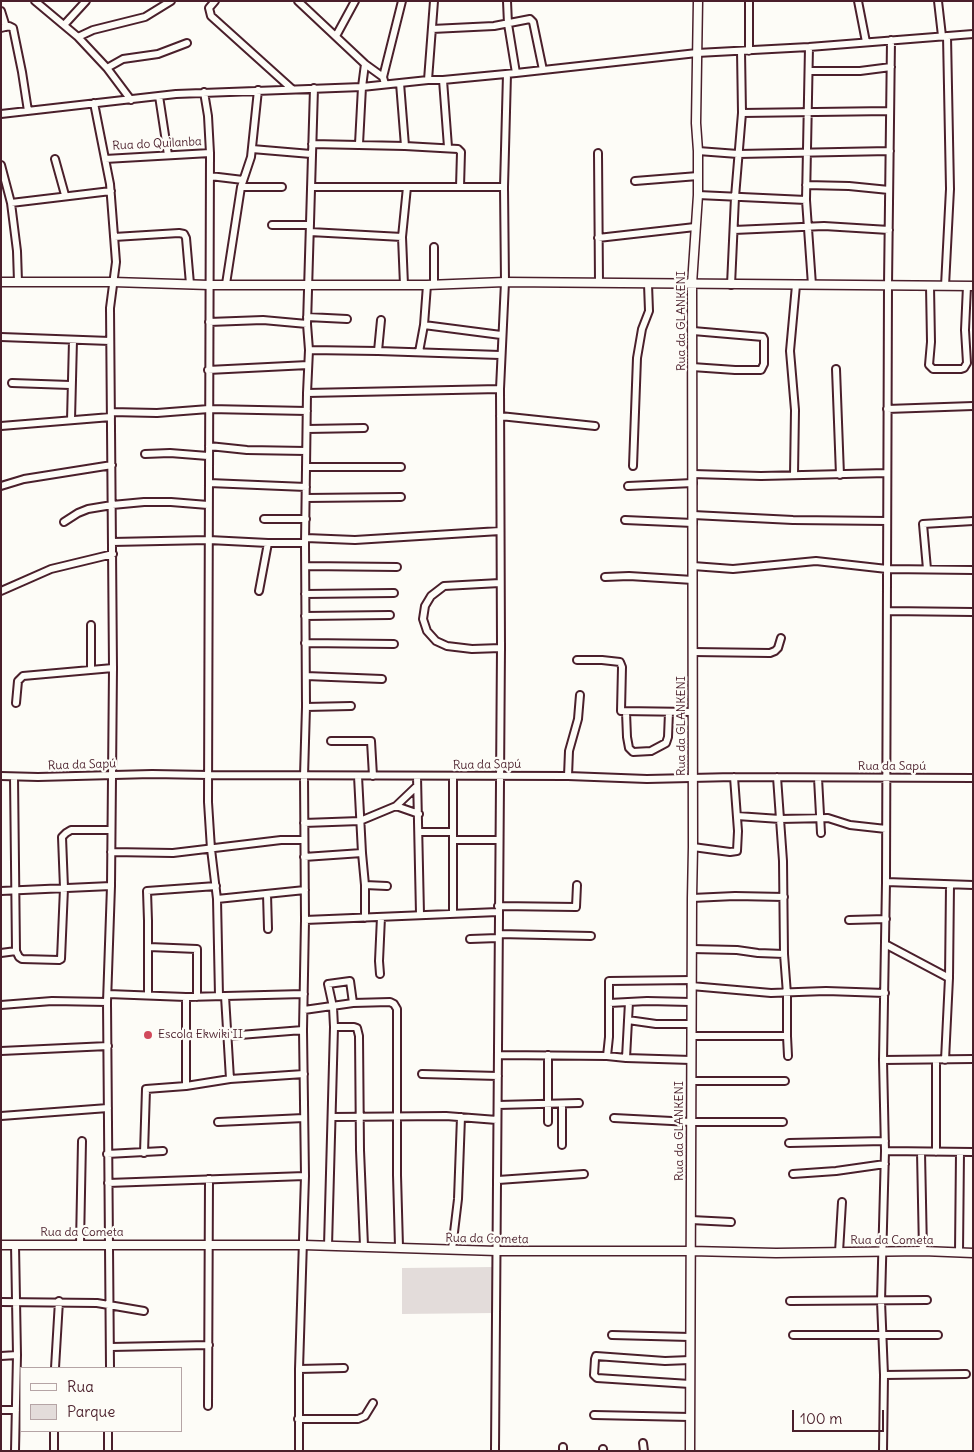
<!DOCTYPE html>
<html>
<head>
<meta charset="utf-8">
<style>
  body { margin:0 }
  #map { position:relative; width:974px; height:1452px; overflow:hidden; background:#fdfcf7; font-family:Delius,sans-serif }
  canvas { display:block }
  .frame { position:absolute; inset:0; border:2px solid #4a1f2b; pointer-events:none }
  .legend { position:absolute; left:20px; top:1367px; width:162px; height:65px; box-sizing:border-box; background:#fdfcf7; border:1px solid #b5a4a5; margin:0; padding:6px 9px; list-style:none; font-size:15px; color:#4a1f2b }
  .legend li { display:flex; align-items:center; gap:10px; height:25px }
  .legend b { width:25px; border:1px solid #b5a4a5 }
  .scale { position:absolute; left:792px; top:1410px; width:92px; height:22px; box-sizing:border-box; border:2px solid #4a1f2b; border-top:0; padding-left:6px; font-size:15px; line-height:18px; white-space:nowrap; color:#4a1f2b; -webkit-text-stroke:4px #fdfcf7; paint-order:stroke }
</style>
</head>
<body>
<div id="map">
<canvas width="974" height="1452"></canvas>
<div class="frame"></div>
<ul class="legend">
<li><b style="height:6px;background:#fdfcf7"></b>Rua</li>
<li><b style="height:14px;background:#e3dcda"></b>Parque</li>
</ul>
<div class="scale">100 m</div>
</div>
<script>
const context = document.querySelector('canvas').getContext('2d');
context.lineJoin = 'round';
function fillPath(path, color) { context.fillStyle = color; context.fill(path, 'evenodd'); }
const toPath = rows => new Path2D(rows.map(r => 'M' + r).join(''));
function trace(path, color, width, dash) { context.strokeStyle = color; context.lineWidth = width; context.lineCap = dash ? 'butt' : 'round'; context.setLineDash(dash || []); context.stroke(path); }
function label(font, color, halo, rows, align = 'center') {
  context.font = font + ' Delius,sans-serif'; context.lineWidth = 4.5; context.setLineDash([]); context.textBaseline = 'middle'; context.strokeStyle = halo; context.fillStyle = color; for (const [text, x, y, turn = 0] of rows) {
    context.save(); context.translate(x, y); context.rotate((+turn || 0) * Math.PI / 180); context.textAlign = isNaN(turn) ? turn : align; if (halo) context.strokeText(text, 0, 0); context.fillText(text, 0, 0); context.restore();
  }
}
fillPath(toPath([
  [494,1267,494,1313,402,1314,402,1268]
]), '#e3dcda');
const minor = toPath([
  [35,1,78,37,107,68,131,100],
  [215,1,209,8,211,16,292,89],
  [298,1,365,64,383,77,385,84],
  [507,1,508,24,516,73],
  [749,1,749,51],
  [858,1,866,42],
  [938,1,942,36],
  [1,11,6,27],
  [64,25,86,1],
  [1,28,9,26,13,28,22,72,28,111],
  [432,29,494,26,530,19,533,22,543,70],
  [336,36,355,1],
  [78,37,93,30,145,17,171,1],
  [809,47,806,200,812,285],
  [107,68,123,59,158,54,187,43],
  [809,71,860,71,891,67],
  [383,77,402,1],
  [428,80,434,1],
  [443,80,448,147],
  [400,83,405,146],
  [204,92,208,116,210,153,208,802,211,849,217,899,219,996],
  [159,96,168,155],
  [94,103,110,184,116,262,110,308,113,668,111,886,107,1002,110,1368],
  [742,113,890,111],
  [1,114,176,94,362,87,428,80,443,80,516,73,697,53,809,47,973,34],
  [312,144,405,146,458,149,461,152,460,187],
  [359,144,362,87,365,64],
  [252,149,311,154],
  [698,151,738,154,890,151],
  [598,153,599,283],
  [55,159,65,195],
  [105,159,210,153],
  [1,165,11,203,17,251,18,282],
  [210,176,243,180],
  [635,181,698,176],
  [806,185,849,186,889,190],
  [241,187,282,187],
  [311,187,504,187],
  [698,195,806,200],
  [11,203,111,191],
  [272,225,310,225],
  [734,230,824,226,889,230],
  [310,232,402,237],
  [114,237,179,233,184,234,186,238,190,284],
  [598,238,695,227],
  [434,247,434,284],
  [226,284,241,187,251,157,258,90],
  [404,285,402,237,407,187],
  [731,285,735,197,742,113,741,51],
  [930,286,931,342,929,365,933,369,961,369,964,368,967,363,965,330,967,286],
  [945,286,950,189,947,36],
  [307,317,347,319],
  [209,322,263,320,307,324],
  [424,325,501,335],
  [1,337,110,341],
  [309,350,378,351,500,355],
  [378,351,381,320],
  [419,352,424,325,427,285],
  [692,367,735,370,761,370,764,364,764,339,763,337,693,331],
  [836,369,840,475],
  [208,370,308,365],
  [12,383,70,385],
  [307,393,500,389],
  [887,409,973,406],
  [111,412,157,413,209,409,307,411],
  [500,416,595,426],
  [71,420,73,340],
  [1,426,111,417],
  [307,429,364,428],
  [209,446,247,450,306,451],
  [145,454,170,453,208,456],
  [633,466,637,358,642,329,649,311,648,284],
  [306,467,401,467],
  [693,474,761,476,887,473],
  [794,475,795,410,790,351,796,285],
  [209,483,306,487],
  [1,486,24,479,112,465],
  [628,486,693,483],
  [306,498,401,497],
  [693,515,793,520,887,521],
  [264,519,306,519],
  [625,520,693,523],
  [64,522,78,513,88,509,112,505,144,502,171,502,208,505],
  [306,538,355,540,500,531],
  [112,542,209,540,268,543,305,543],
  [306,566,397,567],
  [693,566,733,569,816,561,887,569,973,570],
  [927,569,923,524,973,521],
  [605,577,629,576,693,580],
  [500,583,444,586,431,596,425,606,423,619,427,631,436,641,447,646,472,649,501,648],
  [1,591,51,569,113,554],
  [259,591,268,543],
  [305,594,394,593],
  [887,611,973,612],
  [305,616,390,615],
  [91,625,91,670],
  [305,643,394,644],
  [693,652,770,653,775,651,778,648,781,638],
  [577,660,602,660,620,662,622,667,621,711,693,712],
  [306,676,382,679],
  [16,703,18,681,23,676,113,668],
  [306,707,351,706],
  [626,712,627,737,629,748,633,752,651,751,666,743,668,737,669,712],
  [331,741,371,741,373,776],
  [1,776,38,777,152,774,208,775,568,776,647,779,734,777,973,778],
  [358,776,362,853,365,885,365,918],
  [417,776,420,914],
  [568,776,569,751,578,719,580,695],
  [14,777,16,951,19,957,22,959,59,960,61,959,64,888,62,837,66,833,71,830,111,830],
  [453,777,453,914],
  [777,777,783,861,784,954,787,994,787,1036,788,1056],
  [818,778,821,833],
  [396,806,419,814],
  [737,816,780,819,828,818,850,825,886,829],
  [304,823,360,821,396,806,417,786],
  [419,832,453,832],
  [453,840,499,840],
  [693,847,730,852,737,851,738,831,734,777],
  [111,852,173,853,281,840,304,840],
  [304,857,362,853],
  [886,882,973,885],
  [365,885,387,886],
  [1,891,111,886],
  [267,894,268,929],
  [692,898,735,896,784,897],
  [217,899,305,890],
  [498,906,576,907,577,885],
  [305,920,498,912],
  [849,920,886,919],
  [499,934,591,936],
  [470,939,498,938],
  [885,944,949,978],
  [149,947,197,949,197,997],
  [692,949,737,950,758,953,784,954],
  [1,953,16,951],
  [380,974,379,961,381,917],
  [691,986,771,993,826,991,885,993],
  [108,994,186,997,304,994],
  [148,995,148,921,147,891,216,886],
  [225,996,230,1079],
  [186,997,186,1086],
  [609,1003,647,1001,691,1002],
  [1,1005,52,1001,107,1002],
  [304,1010,353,1003,390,1002,394,1004,397,1009,397,1175,399,1247],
  [628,1020,656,1024,691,1024],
  [334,1027,354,1027,357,1028,359,1036,360,1150,364,1246],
  [227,1036,303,1030],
  [691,1036,787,1036],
  [1,1051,108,1046],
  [499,1055,607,1056,626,1058,691,1060],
  [548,1055,548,1122],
  [607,1056,609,1037,609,981,692,980],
  [626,1058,629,1002],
  [883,1060,973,1059],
  [945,1060,949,978,950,885],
  [936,1061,936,1152],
  [422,1074,498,1076],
  [691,1081,785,1081],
  [498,1105,579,1103],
  [1,1116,108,1108],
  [332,1117,446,1116,497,1120],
  [614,1118,691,1122,783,1122],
  [218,1122,304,1118],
  [789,1143,885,1141],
  [562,1145,562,1104],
  [885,1151,973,1152],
  [921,1152,923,1251],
  [144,1153,146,1089,186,1086,230,1079,304,1074],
  [107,1154,163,1151],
  [793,1174,836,1171,885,1164],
  [498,1180,584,1174],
  [108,1183,305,1176],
  [691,1220,731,1222],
  [80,1244,82,1141],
  [328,1246,334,1027,333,1007,328,984,350,981,353,1003],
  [452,1249,458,1199,461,1117],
  [839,1252,842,1202],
  [959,1252,960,1152],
  [790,1301,927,1300],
  [1,1302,97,1303,144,1311],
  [612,1335,690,1337],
  [793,1335,938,1335],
  [111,1347,209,1345],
  [1,1356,17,1355],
  [55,1368,59,1301],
  [299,1369,344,1368],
  [884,1375,966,1374],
  [690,1384,597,1378,594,1375,595,1359,596,1356,665,1361,690,1360],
  [208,1406,209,1179],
  [1,1410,16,1410],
  [594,1415,690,1417],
  [298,1419,358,1419,365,1416,373,1403],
  [643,1443,644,1451],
  [15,1451,17,1355,15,1245],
  [54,1451,54,1431],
  [108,1451,108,1431],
  [299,1451,299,1369,305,1176,303,1030,305,920,304,776,306,707,305,543,307,393,309,350,307,324,314,88],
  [495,1451,501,648,500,389,505,282,504,187,507,74],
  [563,1451,563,1447],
  [603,1451,603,1449],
  [883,1451,884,1375,881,1301,885,1151,883,1060,886,882,888,285,891,40]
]);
const tertiary = toPath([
  [1,282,113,282,209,285,427,285,505,282,973,286],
  [1,1245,304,1245,497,1251,691,1251,776,1253,923,1251,973,1253],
  [690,1451,692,898,693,847,692,284,698,195,698,151,696,123,698,1]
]);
trace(minor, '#4a1f2b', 10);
trace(tertiary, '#4a1f2b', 11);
trace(minor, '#fdfcf7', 6);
trace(tertiary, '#fdfcf7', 8);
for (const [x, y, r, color] of [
  [148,1035,5,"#d1495b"]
]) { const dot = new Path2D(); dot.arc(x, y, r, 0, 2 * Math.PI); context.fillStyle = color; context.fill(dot); trace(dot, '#fdfcf7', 2); }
label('12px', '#4a1f2b', '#fdfcf7', [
  ["Rua do Quilanba",157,144,-3],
  ["Rua da GLANKENI",682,321,-90],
  ["Rua da GLANKENI",682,726,-90],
  ["Rua da Sapú",82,765,-2],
  ["Rua da Sapú",487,765,-1],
  ["Rua da Sapú",892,767],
  ["Rua da GLANKENI",680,1131,-90],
  ["Rua da Cometa",82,1233],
  ["Rua da Cometa",487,1239,1],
  ["Rua da Cometa",892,1241]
]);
label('12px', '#4a1f2b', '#fdfcf7', [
  ["Escola Ekwiki II",158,1035]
], 'left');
</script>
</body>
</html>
